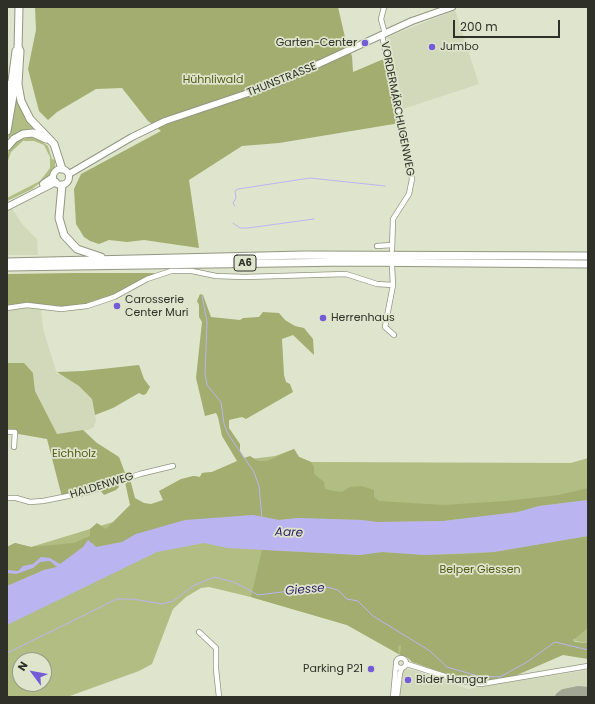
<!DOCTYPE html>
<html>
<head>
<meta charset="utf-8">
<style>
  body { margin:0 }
  #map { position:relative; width:595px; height:704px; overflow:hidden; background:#dfe4cc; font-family:Poppins,sans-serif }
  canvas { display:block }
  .frame { position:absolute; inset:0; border:8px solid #2f3128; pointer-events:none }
  .north { position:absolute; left:12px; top:652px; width:40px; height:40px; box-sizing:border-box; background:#dfe4cc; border:1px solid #999c8a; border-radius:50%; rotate:302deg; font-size:11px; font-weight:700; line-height:16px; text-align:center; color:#2f3128 }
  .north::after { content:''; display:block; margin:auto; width:14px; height:18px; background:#735cd6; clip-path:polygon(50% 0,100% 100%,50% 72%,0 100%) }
  .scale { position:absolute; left:453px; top:20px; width:107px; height:18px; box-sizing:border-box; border:2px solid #2f3128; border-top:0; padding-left:5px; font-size:12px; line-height:14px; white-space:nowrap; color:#2f3128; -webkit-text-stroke:3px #dfe4cc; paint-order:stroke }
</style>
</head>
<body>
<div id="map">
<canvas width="595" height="704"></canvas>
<div class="frame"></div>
<div class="north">N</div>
<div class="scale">200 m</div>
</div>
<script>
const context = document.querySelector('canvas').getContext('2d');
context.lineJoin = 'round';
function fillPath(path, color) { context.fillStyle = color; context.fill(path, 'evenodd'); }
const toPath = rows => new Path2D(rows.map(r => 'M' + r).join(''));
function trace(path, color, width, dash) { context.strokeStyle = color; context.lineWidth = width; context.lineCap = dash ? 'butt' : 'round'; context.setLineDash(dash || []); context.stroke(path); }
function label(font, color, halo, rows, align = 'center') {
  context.font = font + ' Poppins,sans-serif'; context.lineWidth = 3.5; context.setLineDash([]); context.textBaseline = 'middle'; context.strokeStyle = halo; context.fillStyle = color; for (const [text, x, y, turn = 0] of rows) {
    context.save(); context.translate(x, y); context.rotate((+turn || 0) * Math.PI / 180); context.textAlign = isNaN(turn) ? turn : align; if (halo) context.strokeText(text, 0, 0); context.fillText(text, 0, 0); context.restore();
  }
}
fillPath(toPath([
  [455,10,479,84,403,109,388,37],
  [11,207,23,225,37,239,38,255,7,255,7,209],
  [14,308,41,308,43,329,57,374,62,374,79,386,92,399,96,421,94,427,88,430,57,435,35,391,33,373,7,363,7,311],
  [402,668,424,673,468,689,588,670,588,697,399,697]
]), '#d2d9ba');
fillPath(toPath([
  [16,96,18,96,40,132,11,139,8,137],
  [29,137,37,138,48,146,52,159,55,160,55,170,52,176,44,182,41,182,32,189,7,201,7,198,40,181,50,168,50,157,44,145,34,141,23,141,11,152,7,164,7,155,10,149,15,142],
  [294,449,299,457,311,462,571,463,588,458,588,622,466,680,400,655,347,625,251,597,209,587,201,588,186,597,173,609,152,664,139,671,67,697,7,697,7,547,15,543,31,547,123,519,172,496,193,476,200,477,202,473,212,472,243,460,275,456],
  [20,660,44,660,44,684,20,684],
  [588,628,588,643,574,641,575,637]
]), '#b1bd82');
fillPath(toPath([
  [35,7,338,7,347,46,352,56,353,72,386,58,400,123,279,143,242,146,189,180,199,248,144,240,127,242,109,240,99,244,90,241,84,237,76,224,74,189,81,174,161,131,148,121,122,88,96,89,57,112,48,120,39,111,28,69,36,30],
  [77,273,155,273,117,294,76,307,14,308,7,311,7,274],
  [200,294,203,295,211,317,240,320,243,318,259,317,263,312,279,313,285,320,295,326,304,328,313,339,314,355,293,335,282,339,284,375,286,382,290,384,293,392,246,419,242,417,229,420,229,428,240,444,240,451,244,458,250,456,258,461,267,461,294,449,299,457,311,462,314,467,314,474,324,482,325,489,333,491,342,492,350,487,361,486,374,490,374,497,379,501,443,505,506,501,559,495,588,488,588,500,539,506,518,512,443,521,377,522,362,520,298,518,279,520,253,515,222,518,136,534,122,542,96,547,93,543,83,547,57,567,44,570,7,586,7,547,15,543,31,547,74,543,90,536,90,529,97,523,106,529,130,505,125,482,127,480,130,479,135,498,144,503,151,504,163,500,159,491,181,479,193,476,200,477,202,473,212,472,237,461,222,436,218,417,216,413,205,416,196,378,202,322,199,317,199,305,197,301],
  [7,363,24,363,33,373,35,391,57,434,83,430,97,443,119,457,127,478,117,483,119,487,116,490,104,495,100,490,95,490,93,493,83,495,62,497,47,439,7,432],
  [139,365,144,379,150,387,146,394,143,395,139,393,113,408,95,415,92,399,79,386,57,372,83,371],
  [588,536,588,628,573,640,575,642,588,643,588,659,563,655,517,675,497,681,483,682,446,674,412,662,407,657,400,655,401,645,398,646,399,654,347,625,251,597,262,550,360,555,382,552,425,555,468,554,494,552]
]), '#a2ad6f');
fillPath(toPath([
  [588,500,588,536,494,552,425,555,382,552,360,555,228,548,204,543,157,552,7,625,7,586,44,570,57,567,50,561,40,562,33,568,16,574,7,573,7,570,18,571,23,566,33,564,41,557,50,558,60,564,83,547,88,540,96,547,122,542,136,534,185,520,253,515,279,520,298,518,362,520,377,522,443,521,518,512,539,506]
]), '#bab5f1');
trace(toPath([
  [235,206,233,203,236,198,235,191,238,189,310,178,385,186],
  [233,223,240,228,248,228,314,219],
  [202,296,207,322,205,373,207,385,221,402,224,424,228,434,254,472,259,486,262,518],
  [7,653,117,599,133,599,162,604,173,601,193,586,214,577,234,582,258,595,290,591,296,593,327,587,338,590,347,599,358,601,373,616,430,651,447,667,478,676,500,677,527,662,555,642,588,650]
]), '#bab5f1', 1);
trace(toPath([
  [560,697,564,694,579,691,588,692]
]), '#a2a694', 10);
const minor = toPath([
  [384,7,381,19,385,34],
  [382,35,412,179,409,194,393,219,392,250],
  [377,246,392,245],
  [392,266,393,285,385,327,394,335],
  [7,308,27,305,61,309,87,306,114,297,147,279,171,271,192,271,216,276,245,277,346,274,377,284,393,285],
  [7,432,15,432,14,447],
  [7,498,16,498,30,502,43,501,88,492,140,474,173,466],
  [199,632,216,648,216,669,219,697],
  '396 663a5 5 0 1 1 10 0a5 5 0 1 1-10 0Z',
  [407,664,460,681,481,684,588,666],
  [393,697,396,665],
  [397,697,400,673,402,668]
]);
const major = toPath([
  '53 177a8 8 0 1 1 16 0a8 8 0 1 1-16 0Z',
  [69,174,132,137,165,121,275,84,412,21,452,7],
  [43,184,53,177],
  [7,207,56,182]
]);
const highway = toPath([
  [18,47,20,51,18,84,21,101,30,119,54,144,62,169],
  [18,51,19,7],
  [11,89,16,51],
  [7,101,10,84],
  [7,131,15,84],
  [7,147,14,139,23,134,33,133,46,139],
  [62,185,59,218,64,235,77,249,101,257],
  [7,262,304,255,588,256],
  [7,267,348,262,588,264]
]);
trace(minor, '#929781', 6);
trace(major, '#929781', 8);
trace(highway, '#929781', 9);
trace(minor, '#fff', 4.5);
trace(major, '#fff', 6);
trace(highway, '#fff', 7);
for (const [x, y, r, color] of [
  [365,43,4,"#735cd6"],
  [432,47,4,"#735cd6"],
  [117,306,4,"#735cd6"],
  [323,318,4,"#735cd6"],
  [371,669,4,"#735cd6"],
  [408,680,4,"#735cd6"]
]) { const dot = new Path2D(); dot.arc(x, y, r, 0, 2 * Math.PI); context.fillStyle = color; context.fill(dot); trace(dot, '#dfe4cc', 1.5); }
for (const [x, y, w] of [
  [245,263,22]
]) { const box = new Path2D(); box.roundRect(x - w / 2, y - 8, w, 16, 3); context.fillStyle = '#dfe4cc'; context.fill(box); trace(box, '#2f3128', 1); }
label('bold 10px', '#2f3128', null, [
  ["A6",245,263]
]);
label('11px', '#2f3128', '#dfe4cc', [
  ["Garten-Center",357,43,"right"],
  ["Jumbo",440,47],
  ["Carosserie",125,300],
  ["Center Muri",125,313],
  ["Herrenhaus",331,318],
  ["Parking P21",363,669,"right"],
  ["Bider Hangar",416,680]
], 'left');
label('11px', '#515a14', '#dfe4cc', [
  ["Hühnliwald",213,80],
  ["Eichholz",74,454],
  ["Belper Giessen",480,570]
]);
label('11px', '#2f3128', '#dfe4cc', [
  ["THUNSTRASSE",282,80,-22],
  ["VORDERMÄRCHLIGENWEG",397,109,79],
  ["HALDENWEG",102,486,-17]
]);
label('italic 12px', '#2e1f64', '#dfe4cc', [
  ["Aare",289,533,2],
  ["Giesse",305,590,-5]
]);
</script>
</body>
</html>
